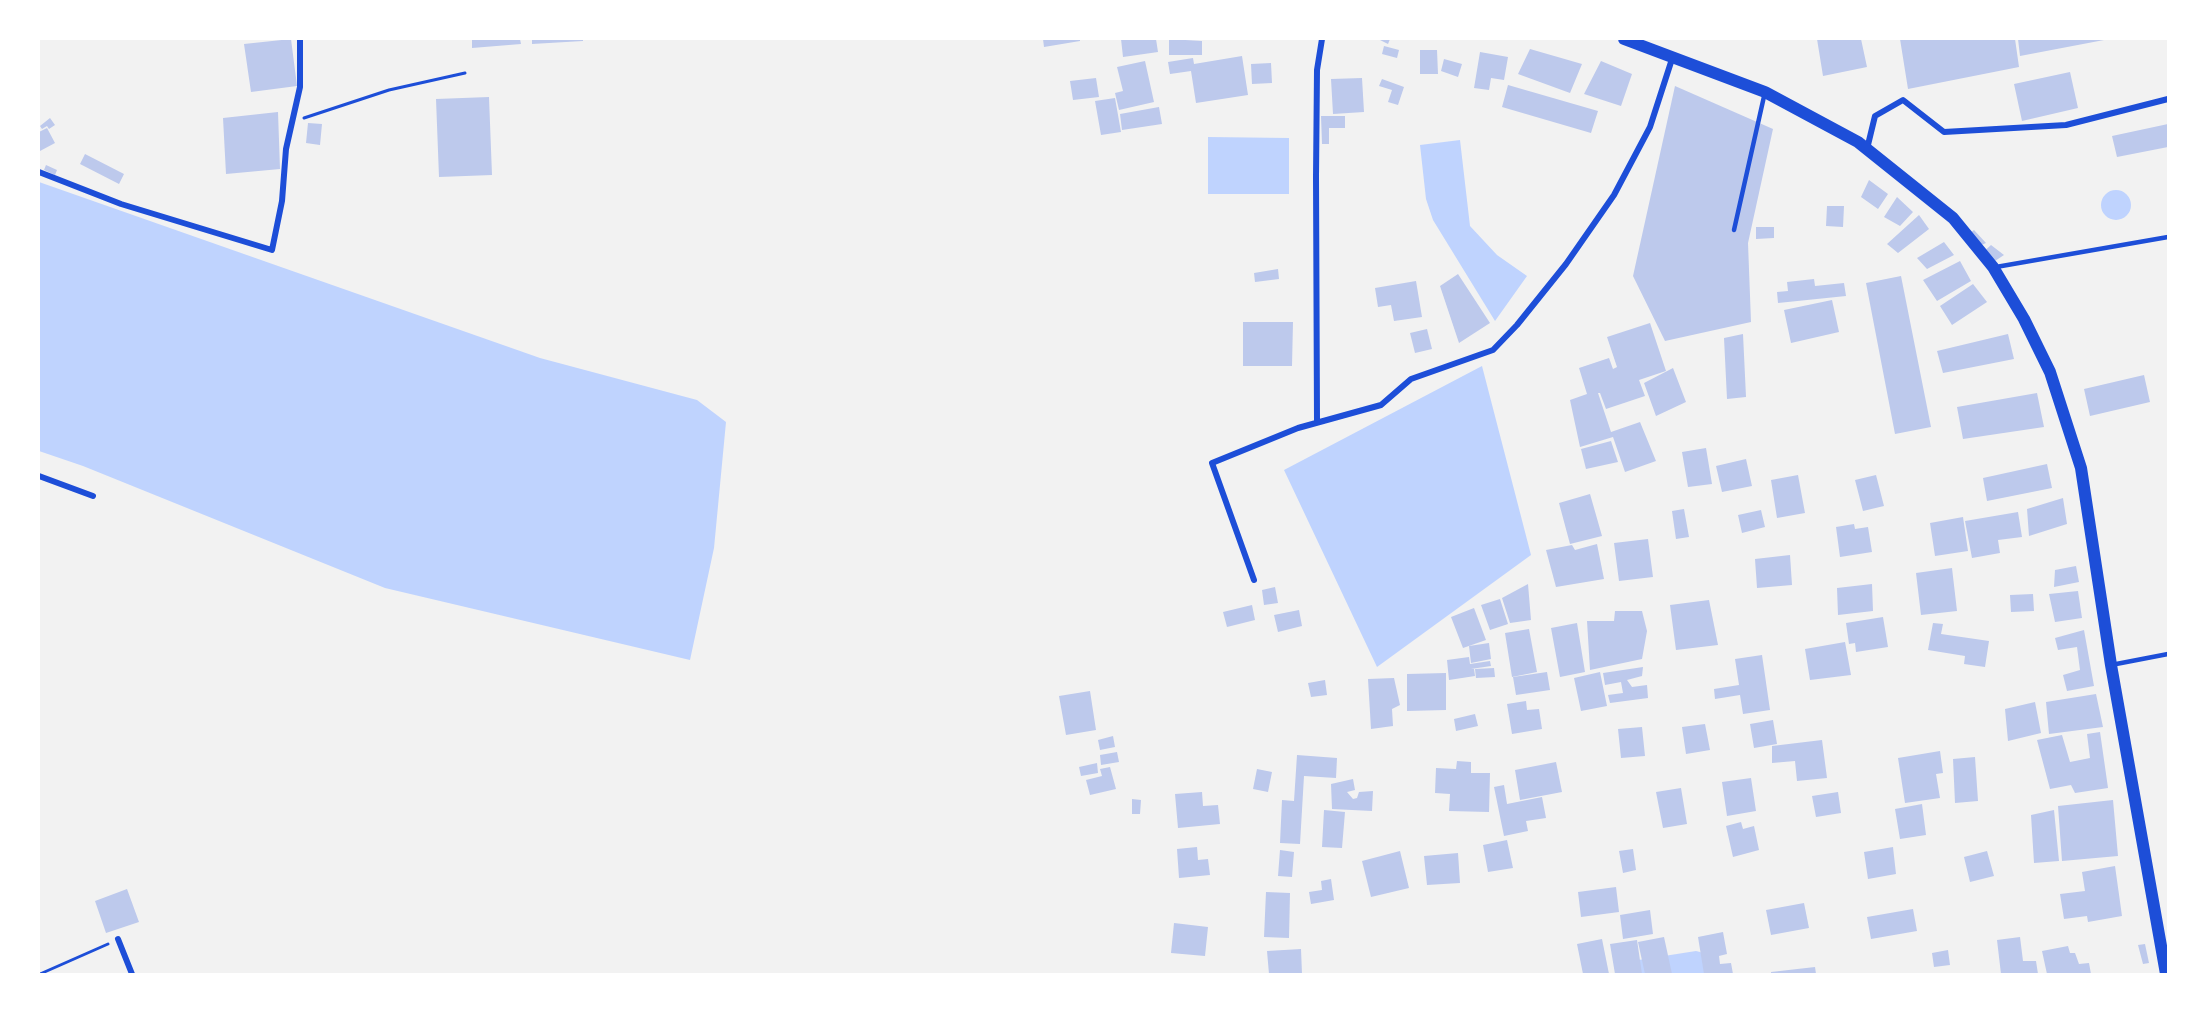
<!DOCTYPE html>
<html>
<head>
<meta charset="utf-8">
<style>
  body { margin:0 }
  #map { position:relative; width:2207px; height:1013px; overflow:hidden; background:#f2f2f2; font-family:Poppins,sans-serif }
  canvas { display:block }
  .frame { position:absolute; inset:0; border:40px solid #fff; pointer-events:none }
</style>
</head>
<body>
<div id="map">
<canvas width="2207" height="1013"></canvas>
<div class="frame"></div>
</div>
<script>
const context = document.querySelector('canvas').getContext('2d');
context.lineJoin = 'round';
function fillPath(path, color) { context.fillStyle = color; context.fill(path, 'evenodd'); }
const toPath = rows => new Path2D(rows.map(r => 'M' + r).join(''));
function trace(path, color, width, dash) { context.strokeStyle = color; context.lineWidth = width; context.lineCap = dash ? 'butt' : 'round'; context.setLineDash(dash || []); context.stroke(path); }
fillPath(toPath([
  [1208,137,1289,138,1289,194,1208,194],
  [1460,140,1470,226,1497,255,1527,276,1495,321,1433,220,1426,199,1420,145],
  [39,182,540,358,697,400,726,422,714,548,690,660,385,588,83,466,39,451],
  '2101 205a15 15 0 1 1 30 0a15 15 0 1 1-30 0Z',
  [1482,366,1531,555,1377,667,1284,470],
  [1696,951,1704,953,1712,974,1615,974,1615,967,1632,961]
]), '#bfd3fe');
fillPath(toPath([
  [291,39,297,86,251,92,244,44],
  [472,39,520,39,521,44,472,48],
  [532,39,583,39,583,41,532,44],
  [1043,39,1080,39,1080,41,1044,47],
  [1121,39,1156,39,1158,52,1123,57],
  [1169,39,1202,41,1202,55,1169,55],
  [1378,39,1390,39,1388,44],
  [1817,39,1861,39,1867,67,1823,76],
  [1900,39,2015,39,2019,67,1908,89],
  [2018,39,2104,39,2104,40,2020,56],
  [1384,46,1399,50,1397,58,1382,54],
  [1530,49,1582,64,1570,93,1518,74],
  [1420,50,1437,50,1438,74,1420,74],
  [1480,52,1508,57,1504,80,1491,78,1489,90,1474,88],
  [1242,56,1248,95,1196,103,1191,71,1170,74,1168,62,1193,58,1194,64],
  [1444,59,1462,64,1458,77,1441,71],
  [1145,61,1154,102,1119,110,1115,93,1123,91,1117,67],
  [1601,61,1632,74,1621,106,1584,94],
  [1271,63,1272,83,1252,84,1251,64],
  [2070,72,2078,108,2022,121,2014,84],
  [1096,78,1099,97,1073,100,1070,81],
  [1362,78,1364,112,1333,114,1331,79],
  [1382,79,1404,87,1398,105,1388,102,1392,90,1379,86],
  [1508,85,1598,111,1591,133,1502,107],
  [1675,86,1773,129,1748,243,1751,322,1665,341,1633,276],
  [489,97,492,175,439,177,436,99],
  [1115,98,1121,132,1101,135,1095,101],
  [1159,107,1162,124,1122,130,1120,114],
  [278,112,280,169,226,174,223,118],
  [1321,116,1345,116,1345,128,1329,128,1329,144,1322,144],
  [50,118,55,125,49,129,47,126,42,129,40,126],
  [308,123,322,124,320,145,306,143],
  [2168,124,2168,147,2117,157,2112,136],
  [47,128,55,143,40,151,39,132],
  [85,154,124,174,119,184,80,164],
  [46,165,57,170,55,175,44,170],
  [1869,180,1888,194,1878,209,1861,197],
  [1897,197,1913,212,1900,226,1884,217],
  [1827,206,1844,206,1843,227,1826,226],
  [1919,215,1929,229,1898,253,1887,244],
  [1756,227,1774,227,1774,238,1756,239],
  [1974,230,1986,243,1975,248,1965,237],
  [1944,242,1954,255,1927,269,1917,258],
  [1991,245,2004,255,1992,263,1980,255],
  [1960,261,1971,281,1937,301,1923,280],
  [1278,269,1279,279,1255,282,1254,273],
  [1458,274,1490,323,1459,343,1440,286],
  [1901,276,1931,427,1895,434,1866,283],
  [1814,279,1815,286,1844,283,1846,296,1778,303,1777,292,1788,291,1787,282],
  [1416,281,1422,317,1394,321,1391,305,1378,307,1375,288],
  [1973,284,1987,302,1952,325,1940,306],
  [1832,300,1839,332,1791,343,1784,310],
  [1243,322,1293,322,1292,366,1243,366],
  [1650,323,1666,371,1639,380,1645,396,1606,409,1600,393,1598,393,1611,432,1640,422,1656,461,1625,472,1613,437,1580,447,1570,400,1587,394,1579,368,1609,358,1613,369,1617,367,1607,337],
  [1427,329,1432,349,1415,353,1410,333],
  [1743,334,1746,397,1727,399,1724,338],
  [2008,334,2014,359,1943,373,1937,351],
  [1673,368,1686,402,1656,416,1644,383],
  [2144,375,2150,402,2090,416,2084,389],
  [2037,393,2044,427,1963,439,1957,407],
  [1611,441,1618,462,1586,469,1581,449],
  [1706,448,1712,484,1688,487,1682,452],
  [1746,459,1752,486,1722,492,1716,466],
  [2047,464,2052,488,1987,501,1983,478],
  [1798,475,1805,513,1777,518,1771,480],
  [1876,475,1884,506,1863,511,1855,480],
  [1590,494,1602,536,1570,544,1559,503],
  [2063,498,2067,524,2029,536,2027,509],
  [1684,509,1689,537,1676,539,1672,511],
  [1761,510,1765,527,1742,533,1738,515],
  [2018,512,2022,537,1998,540,2000,553,1972,558,1965,521],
  [1963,517,1968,551,1935,556,1930,523],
  [1854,524,1855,529,1868,527,1872,552,1840,557,1836,527],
  [1648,539,1653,577,1619,581,1614,543],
  [1597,544,1604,579,1556,587,1546,550,1572,545,1575,550],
  [1790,555,1792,585,1757,588,1755,559],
  [2076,566,2079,582,2054,587,2055,570],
  [1952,568,1957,611,1921,615,1916,573],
  [1528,584,1531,620,1510,623,1502,598],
  [1872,584,1873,611,1838,615,1837,588],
  [1275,587,1278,603,1264,605,1262,590],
  [2078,591,2082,618,2055,622,2049,594],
  [2033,594,2034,611,2011,612,2010,595],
  [1500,599,1508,624,1490,630,1481,605],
  [1709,600,1718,645,1676,650,1670,605],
  [1252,605,1255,620,1227,627,1223,612],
  [1474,608,1486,640,1463,648,1451,617],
  [1299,610,1302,626,1278,632,1274,615],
  [1615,611,1642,611,1647,631,1642,659,1590,670,1587,621,1614,621],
  [1883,617,1888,647,1856,652,1855,643,1849,644,1846,623],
  [1577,623,1585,672,1560,677,1551,628],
  [1933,623,1943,624,1941,634,1989,641,1985,667,1964,664,1965,656,1928,650],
  [1529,629,1537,672,1512,677,1505,633],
  [2084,630,2094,686,2067,691,2063,675,2080,670,2077,647,2058,650,2055,638],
  [1845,642,1851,675,1810,680,1805,649],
  [1489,643,1491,659,1471,663,1469,646],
  [1762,655,1770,710,1743,714,1740,695,1715,699,1714,689,1739,685,1735,659],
  [1469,657,1470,664,1490,661,1491,666,1471,669,1474,669,1475,676,1449,680,1447,660],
  [1643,667,1642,676,1627,680,1632,687,1647,685,1648,698,1610,703,1608,695,1623,693,1621,682,1605,685,1603,673],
  [1494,668,1495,677,1476,678,1475,669],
  [1547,672,1550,690,1516,695,1513,677],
  [1600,672,1607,706,1581,711,1574,678],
  [1446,673,1446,710,1407,711,1407,674],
  [1394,678,1400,705,1392,709,1393,726,1371,729,1368,679],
  [1325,680,1327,695,1311,697,1308,683],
  [1090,691,1096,730,1066,735,1059,696],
  [2096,694,2103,727,2049,734,2046,702],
  [1526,701,1527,710,1539,709,1542,729,1512,734,1507,704],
  [2035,702,2041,733,2008,741,2005,709],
  [1475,714,1478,726,1456,731,1454,719],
  [1773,720,1777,744,1754,748,1750,724],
  [1705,724,1710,750,1686,754,1682,727],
  [1642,727,1645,756,1621,758,1618,729],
  [2100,732,2108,788,2075,793,2071,785,2050,789,2037,740,2062,735,2070,762,2090,758,2087,734],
  [1113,736,1115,747,1100,750,1098,740],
  [1822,740,1827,778,1797,781,1795,761,1772,763,1772,746],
  [1940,751,1943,773,1936,774,1940,798,1905,803,1898,758],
  [1117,752,1119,762,1101,765,1100,755],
  [1297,755,1337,758,1336,778,1304,776,1300,844,1280,843,1282,800,1294,801],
  [1975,757,1978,801,1955,803,1953,759],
  [1457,761,1471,762,1471,773,1490,773,1489,812,1449,811,1450,794,1435,793,1436,768,1456,769],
  [1556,762,1562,792,1520,800,1515,770],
  [1097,763,1098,773,1081,776,1079,767],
  [1110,767,1116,789,1090,795,1086,780,1102,776,1100,769],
  [1257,769,1272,772,1268,792,1253,789],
  [1751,778,1756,811,1727,816,1722,782],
  [1353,779,1355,790,1347,792,1353,799,1357,798,1359,792,1373,791,1372,811,1332,809,1331,784],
  [1504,785,1507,804,1542,797,1546,818,1526,821,1528,831,1504,836,1494,787],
  [1681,788,1687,824,1663,828,1656,792],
  [1202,792,1203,806,1218,805,1220,824,1178,828,1175,794],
  [1838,792,1841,813,1816,817,1812,796],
  [1132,799,1141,800,1140,814,1132,814],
  [2113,800,2118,856,2062,861,2058,806],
  [1922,804,1926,835,1900,839,1895,809],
  [1324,810,1345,812,1342,848,1322,847],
  [2054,810,2059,861,2034,863,2031,815],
  [1741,822,1743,829,1754,826,1759,850,1733,857,1726,826],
  [1507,840,1513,868,1488,872,1483,845],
  [1197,847,1198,860,1208,859,1210,875,1179,878,1177,849],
  [1893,847,1896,874,1868,879,1864,852],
  [1633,849,1636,870,1623,873,1619,851],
  [1280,850,1294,852,1292,877,1278,876],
  [1400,851,1409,888,1371,897,1362,861],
  [1987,851,1994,876,1970,882,1964,857],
  [1458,853,1460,883,1427,885,1424,856],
  [2115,866,2122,916,2088,922,2087,916,2064,919,2060,894,2085,891,2082,872],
  [1331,879,1334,900,1311,904,1309,892,1322,890,1321,881],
  [1616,887,1619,912,1581,917,1578,892],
  [127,889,139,922,106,933,95,901],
  [1266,892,1290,893,1289,938,1264,937],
  [1804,903,1809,928,1771,935,1766,910],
  [1913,909,1917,931,1871,939,1867,917],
  [1650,910,1653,934,1623,939,1620,915],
  [1174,923,1208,927,1205,956,1171,953],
  [1723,932,1727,954,1719,956,1720,964,1731,963,1733,974,1704,974,1698,937],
  [1664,937,1672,974,1645,974,1638,942],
  [2020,937,2023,961,2036,961,2038,974,2001,974,1997,940],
  [1602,939,1609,974,1583,974,1577,944],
  [1637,940,1642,974,1615,974,1610,944],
  [2145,944,2149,963,2143,964,2138,945],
  [2068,946,2070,953,2075,953,2079,964,2089,963,2091,974,2047,974,2042,951],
  [1301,949,1302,974,1269,974,1267,951],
  [1948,950,1950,965,1934,967,1932,953],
  [1815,967,1816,974,1771,974,1771,972]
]), '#bdc9ec');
trace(toPath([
  [304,118,389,90,465,73],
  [40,974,108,944]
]), '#1d4ed8', 3);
trace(toPath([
  [1734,230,1765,92],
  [1996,267,2168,237],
  [2111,665,2168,654]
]), '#1d4ed8', 4.5);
trace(toPath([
  [1867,149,1875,116,1903,100,1944,132,2066,125,2168,99],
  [39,172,121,204,272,250,282,201,286,149,300,87,300,39],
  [1317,422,1316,177,1317,70,1322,39],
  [39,476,93,496],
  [1254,580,1212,463,1298,428,1381,405,1411,379,1493,350,1517,325,1566,264,1614,195,1650,127,1672,59],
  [118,939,132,974]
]), '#1d4ed8', 6);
trace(toPath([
  [1624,39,1765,92,1858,142,1953,218,1993,267,2024,319,2050,372,2081,468,2111,665,2166,974]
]), '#1d4ed8', 12);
</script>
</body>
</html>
